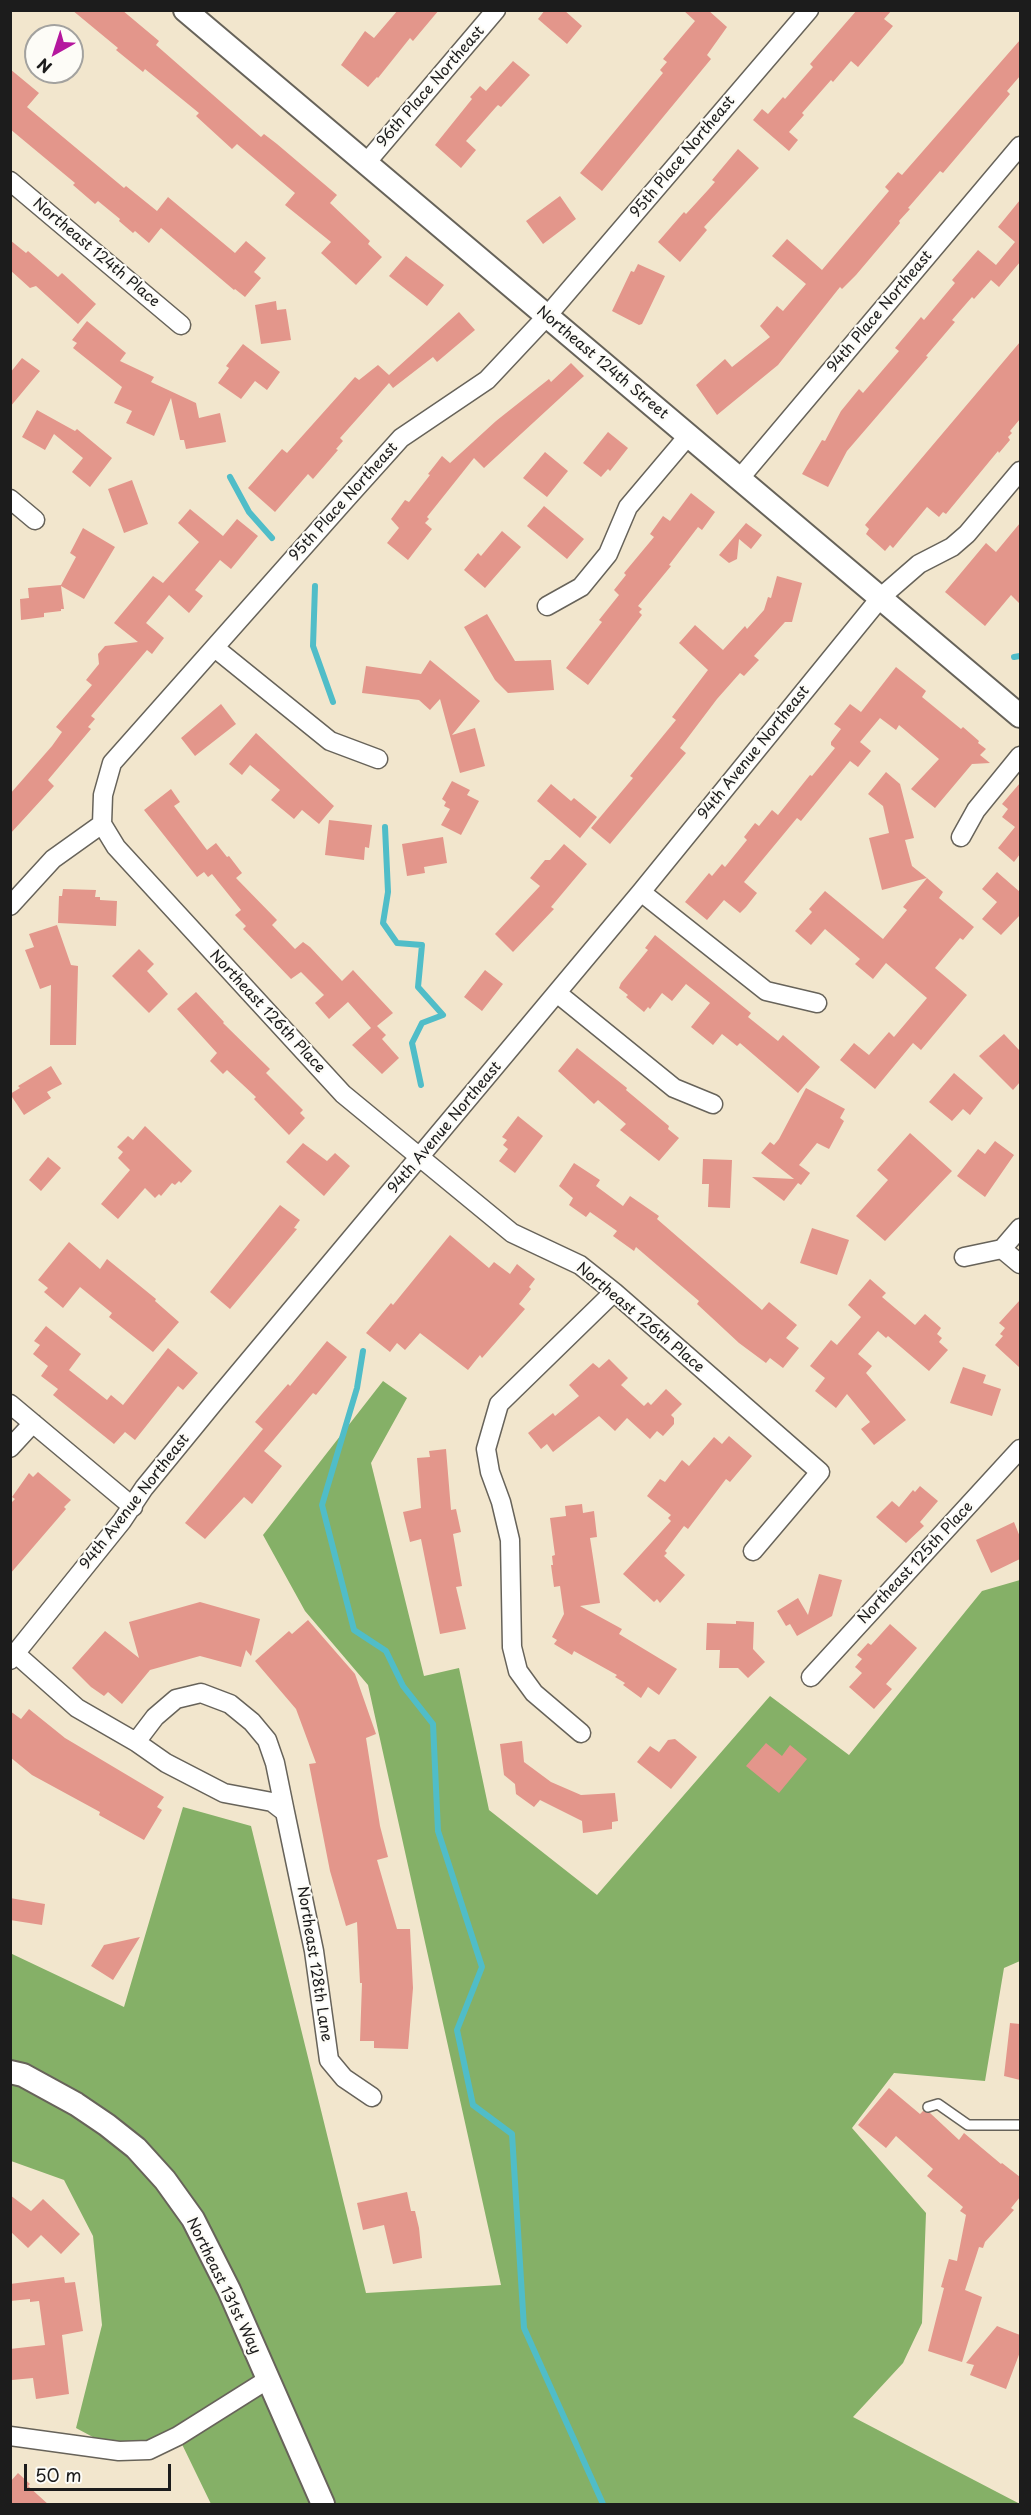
<!DOCTYPE html>
<html>
<head>
<meta charset="utf-8">
<style>
  body { margin:0 }
  #map { position:relative; width:1031px; height:2515px; overflow:hidden; background:#f2e6cd; font-family:"Playpen Sans",sans-serif }
  canvas { display:block }
  .frame { position:absolute; inset:0; border:12px solid #1c1c1c; pointer-events:none }
  .north { position:absolute; left:24px; top:24px; width:60px; height:60px; box-sizing:border-box; background:#fdfcf7; border:2px solid #a3a29f; border-radius:50%; rotate:219deg; font-size:16px; font-weight:700; line-height:24px; text-align:center; color:#1c1c1c }
  .north::after { content:''; display:block; margin:auto; width:21px; height:27px; background:#b5179e; clip-path:polygon(50% 0,100% 100%,50% 72%,0 100%) }
  .scale { position:absolute; left:24px; top:2464px; width:147px; height:27px; box-sizing:border-box; border:3px solid #1c1c1c; border-top:0; padding-left:8px; font-size:18px; line-height:21px; white-space:nowrap; color:#1c1c1c; -webkit-text-stroke:4px #fdfcf7; paint-order:stroke }
</style>
</head>
<body>
<div id="map">
<canvas width="1031" height="2515"></canvas>
<div class="frame"></div>
<div class="north">N</div>
<div class="scale">50 m</div>
</div>
<script>
const context = document.querySelector('canvas').getContext('2d');
context.lineJoin = 'round';
function fillPath(path, color) { context.fillStyle = color; context.fill(path, 'evenodd'); }
const toPath = rows => new Path2D(rows.map(r => 'M' + r).join(''));
function trace(path, color, width, dash) { context.strokeStyle = color; context.lineWidth = width; context.lineCap = dash ? 'butt' : 'round'; context.setLineDash(dash || []); context.stroke(path); }
function label(font, color, halo, rows, align = 'center') {
  context.font = font + ' "Playpen Sans",sans-serif'; context.lineWidth = 4.5; context.setLineDash([]); context.textBaseline = 'middle'; context.strokeStyle = halo; context.fillStyle = color; for (const [text, x, y, turn = 0] of rows) {
    context.save(); context.translate(x, y); context.rotate((+turn || 0) * Math.PI / 180); context.textAlign = isNaN(turn) ? turn : align; if (halo) context.strokeText(text, 0, 0); context.fillText(text, 0, 0); context.restore();
  }
}
fillPath(toPath([
  [383,1381,407,1398,371,1463,424,1676,459,1668,489,1810,597,1895,770,1696,849,1755,982,1591,1020,1580,1020,1961,1004,1968,985,2081,894,2073,852,2128,926,2213,922,2323,903,2363,853,2417,1020,2504,211,2504,178,2436,119,2451,76,2428,102,2325,93,2236,64,2180,11,2161,10,1953,124,2007,183,1807,251,1826,366,2293,501,2285,368,1685,305,1611,263,1535]
]), '#85b067');
trace(toPath([
  [230,477,249,512,272,538],
  [315,586,313,646,333,702],
  [1014,657,1020,656],
  [385,827,388,892,383,923,397,943,422,945,418,987,443,1015,422,1023,412,1043,421,1085],
  [363,1351,357,1388,322,1505,354,1630,386,1651,403,1686,433,1724,438,1831,482,1967,457,2030,473,2105,512,2134,524,2328,603,2504]
]), '#50bdc8', 6);
fillPath(toPath([
  [72,10,122,10,159,41,156,45,261,137,264,134,277,144,337,195,330,203,370,241,368,244,382,257,356,285,321,253,331,242,285,205,295,193,237,144,232,149,196,116,199,113,145,69,143,72,116,50,118,48],
  [398,10,439,10,413,41,410,38,378,78,377,77,368,87,341,65,365,31,374,38],
  [545,10,564,10,582,26,567,44,538,19],
  [683,10,708,10,727,27,707,55,711,59,602,191,580,173,663,73,660,70,667,62,663,59,695,21],
  [857,10,892,10,884,19,893,26,858,67,851,61,833,82,831,80,802,113,804,115,789,132,798,140,789,151,753,120,762,109,768,114,783,97,785,99,813,67,810,64],
  [1020,40,1020,76,1007,91,1010,94,943,173,940,171,908,208,910,209,899,221,900,223,856,275,842,289,840,287,778,365,717,415,696,385,725,359,732,367,770,337,760,326,777,306,783,311,806,284,772,256,787,239,822,270,889,191,885,187,898,172,902,175],
  [513,61,530,75,501,107,498,105,496,107,466,141,476,150,461,168,435,145,472,99,470,97,480,86,486,91],
  [10,69,39,93,27,107,124,188,126,186,157,211,168,197,235,253,246,241,266,258,254,272,261,278,245,297,235,289,234,290,161,228,149,243,135,231,133,233,119,221,120,219,98,201,95,204,73,185,75,183,10,129],
  [738,149,759,168,704,227,707,230,680,262,658,242,684,212,686,214,708,190,715,182,712,180],
  [560,196,576,219,543,244,526,221],
  [1020,200,1020,262,999,287,991,280,974,299,972,297,952,320,955,322,926,356,928,357,847,451,828,487,802,474,822,440,825,441,841,411,859,389,863,393,899,351,895,348,921,317,924,320,955,283,952,280,978,250,996,265,1015,242,998,227],
  [10,240,26,253,28,251,58,277,62,273,96,304,78,324,36,286,30,288,10,270],
  [406,256,444,285,427,306,389,276],
  [638,264,665,276,642,324,639,325,612,311,631,271,634,272],
  [276,301,277,310,286,309,291,340,261,344,255,305],
  [459,312,475,330,437,362,433,357,393,388,389,383,340,438,343,441,336,449,338,450,313,479,308,474,275,512,248,488,282,449,287,453,355,377,359,380,378,365,389,375],
  [87,321,126,353,120,361,154,377,151,382,196,403,199,418,220,413,226,442,186,449,184,440,180,440,171,398,154,436,126,423,132,411,114,403,122,387,73,348,77,343,72,340],
  [1020,342,1020,419,1010,431,1012,433,1008,437,1010,440,999,453,998,451,946,514,943,512,939,517,927,507,893,548,890,545,885,551,866,534,869,529,865,525],
  [243,344,280,372,267,390,255,381,241,399,218,383,229,368,226,366],
  [22,358,40,371,10,407,10,373],
  [571,363,584,376,484,468,474,458,427,517,429,519,425,523,432,529,408,560,387,543,399,528,391,519,405,500,409,502,430,475,428,474,442,456,450,463,496,421,549,379,551,382],
  [37,410,75,431,77,429,112,458,90,487,72,472,83,458,54,434,45,450,22,437],
  [608,432,628,448,610,471,608,469,601,477,583,463],
  [545,452,568,471,547,497,523,478],
  [132,480,148,524,124,533,108,489],
  [691,493,715,512,702,530,698,527,669,565,671,566,638,606,642,609,639,612,642,615,588,685,566,668,602,622,599,620,619,595,614,590,626,575,624,573,654,537,650,534,663,516,670,521],
  [544,506,584,539,567,559,527,526],
  [190,509,223,536,237,519,258,536,231,569,220,560,195,590,203,596,189,613,169,595,146,623,164,638,152,654,147,650,91,716,95,719,88,727,91,729,48,780,54,786,10,834,10,794,52,746,62,732,56,727,92,685,86,680,99,664,98,654,105,646,138,642,114,623,153,576,163,583,199,542,178,523],
  [746,523,762,535,751,549,739,539,737,559,729,563,719,555],
  [1020,523,1020,604,1011,595,985,626,945,592,986,543,996,552],
  [83,528,115,547,84,599,61,586,64,609,61,609,61,611,44,613,44,617,21,620,20,599,29,598,28,588,61,585,76,557,70,553],
  [502,531,521,547,485,588,464,570,478,553,481,556],
  [777,576,802,583,792,622,785,622,754,656,759,660,744,676,740,673,717,699,680,748,686,753,610,844,591,828,633,778,630,776,676,720,672,717,708,670,679,643,695,625,723,650,745,626,747,629,764,610,768,597,771,598],
  [487,614,515,661,551,660,554,690,508,693,495,680,464,627],
  [430,660,480,701,452,735,475,728,485,766,460,773,440,699,430,710,419,700,362,693,366,666,421,674],
  [896,667,926,691,922,697,961,729,963,727,979,741,978,743,986,749,980,755,990,763,972,764,935,808,911,789,939,759,899,725,896,730,880,718,860,742,871,751,858,767,850,761,801,821,797,818,744,882,757,893,746,907,740,913,724,900,707,920,685,902,709,873,712,876,722,864,725,867,747,840,744,837,755,823,759,826,772,810,778,815,810,775,812,776,835,748,831,745,831,742,841,729,834,724,850,704,861,712],
  [221,704,236,724,195,756,181,738],
  [256,733,334,806,319,824,302,810,294,819,271,800,280,790,250,765,242,775,229,764],
  [886,772,900,784,914,838,905,840,912,866,927,878,882,890,869,838,889,833,883,806,868,794],
  [452,781,470,790,467,795,479,801,461,835,441,825,450,809,444,806,446,802,442,799],
  [1020,783,1020,854,1014,862,998,848,1015,827,1002,817,1008,809,1002,804],
  [551,784,571,801,574,798,597,817,580,838,537,801],
  [171,789,180,802,174,806,207,850,216,843,227,857,229,856,242,873,236,878,277,920,272,925,295,949,303,942,310,947,342,981,353,970,393,1013,377,1026,386,1035,382,1039,399,1058,382,1074,352,1045,371,1028,348,1002,329,1019,315,1003,324,995,301,972,291,979,243,929,246,926,235,915,241,910,212,874,208,877,204,872,197,877,144,810],
  [329,820,372,825,369,848,365,847,364,860,325,855],
  [443,837,447,863,424,867,425,873,407,876,402,844],
  [564,844,587,864,551,907,554,909,513,952,495,934,540,886,530,878,545,860,550,860],
  [997,872,1020,892,1020,915,1001,935,982,919,997,902,982,889],
  [927,878,943,892,939,898,974,927,963,940,960,938,935,968,967,995,921,1050,913,1043,875,1089,840,1060,854,1043,869,1055,889,1032,894,1037,927,998,886,963,873,979,855,964,860,959,825,929,811,945,795,931,812,912,809,909,825,891,883,939,907,910,903,907],
  [63,889,96,890,95,897,100,897,100,900,117,901,116,926,58,923,59,896,62,896],
  [57,925,71,965,78,966,76,1045,50,1045,51,985,40,989,25,950,34,947,29,934],
  [655,935,751,1013,748,1017,778,1041,783,1035,820,1067,798,1093,740,1043,737,1046,722,1034,713,1045,691,1027,710,1003,686,984,672,1001,662,993,650,1009,648,1007,644,1012,626,997,628,995,619,988,621,983,648,950,645,948],
  [139,949,154,964,147,971,168,994,149,1013,112,976],
  [485,970,503,984,482,1011,464,997],
  [196,992,224,1022,223,1023,270,1069,266,1073,303,1110,300,1113,305,1118,289,1135,254,1099,256,1097,227,1070,223,1074,210,1061,217,1053,177,1009],
  [1004,1034,1020,1051,1020,1082,1013,1090,979,1056],
  [577,1048,627,1088,626,1090,669,1126,668,1129,679,1138,659,1161,620,1130,626,1124,598,1100,594,1104,558,1071],
  [51,1066,62,1084,47,1092,51,1098,24,1115,10,1094,20,1088,18,1086],
  [954,1073,983,1098,970,1115,963,1109,952,1121,929,1102],
  [806,1088,845,1109,840,1118,844,1121,829,1149,817,1143,799,1165,810,1173,801,1185,798,1183,784,1201,752,1177,794,1179,761,1153,770,1142,774,1145,779,1139],
  [518,1116,543,1136,515,1173,499,1161,508,1149,503,1145,507,1140,502,1137],
  [145,1126,192,1171,181,1183,179,1181,175,1185,172,1183,161,1196,159,1194,155,1198,145,1188,118,1219,101,1204,130,1170,118,1158,123,1152,117,1147,128,1136,133,1140],
  [910,1133,952,1171,885,1241,856,1216,888,1180,877,1170],
  [995,1141,1014,1155,985,1197,957,1176,978,1149,985,1154],
  [303,1143,327,1161,335,1153,350,1166,324,1196,286,1162],
  [48,1157,61,1168,41,1191,29,1180],
  [703,1159,732,1160,730,1208,708,1207,709,1184,702,1184],
  [574,1163,600,1180,596,1186,623,1206,630,1196,659,1216,657,1219,762,1310,769,1302,797,1325,786,1338,799,1348,783,1368,770,1358,766,1363,739,1343,697,1304,699,1301,636,1247,634,1251,613,1236,617,1231,590,1212,586,1217,569,1205,573,1198,559,1186],
  [280,1205,300,1220,294,1228,297,1229,230,1309,210,1292],
  [812,1228,849,1240,837,1275,800,1263],
  [450,1235,489,1268,494,1262,510,1274,517,1264,535,1279,529,1287,531,1289,519,1304,525,1309,482,1358,480,1355,468,1370,420,1333,405,1350,397,1343,390,1352,366,1333,391,1303,393,1305],
  [69,1242,100,1269,107,1259,156,1299,155,1301,179,1322,153,1352,109,1317,112,1313,80,1287,63,1308,44,1292,48,1288,38,1280],
  [870,1279,886,1293,882,1297,915,1325,925,1314,941,1328,937,1334,942,1338,939,1342,948,1350,929,1371,888,1336,886,1338,878,1331,858,1354,872,1366,866,1373,906,1420,874,1445,861,1429,870,1422,847,1394,836,1408,815,1391,825,1378,810,1366,831,1340,837,1345,861,1317,848,1305],
  [1020,1300,1020,1368,995,1345,1003,1336,1000,1334,1005,1328,999,1323],
  [46,1326,81,1354,69,1370,107,1400,111,1395,123,1405,168,1348,198,1373,183,1390,178,1386,135,1440,125,1432,114,1444,53,1395,58,1389,41,1376,48,1366,33,1354,40,1345,34,1341],
  [327,1341,347,1357,316,1395,313,1393,264,1451,282,1466,252,1504,244,1497,205,1539,185,1523,263,1429,255,1422,288,1384,290,1386],
  [609,1359,628,1378,621,1385,644,1406,648,1402,651,1405,666,1389,682,1404,671,1415,674,1418,674,1424,663,1436,657,1431,650,1439,627,1418,615,1431,599,1416,553,1452,547,1444,541,1449,528,1433,553,1413,555,1416,579,1396,569,1385,593,1363,599,1368],
  [963,1367,986,1375,983,1383,1001,1389,992,1416,950,1403],
  [729,1436,752,1456,730,1482,726,1479,688,1529,684,1526,665,1551,667,1553,664,1556,685,1575,660,1603,657,1599,654,1602,623,1574,671,1521,668,1518,671,1515,647,1496,660,1479,665,1482,682,1460,689,1466,714,1437,722,1444],
  [446,1449,451,1510,456,1509,461,1532,453,1534,462,1586,456,1587,466,1629,440,1634,421,1539,410,1542,403,1512,421,1508,417,1458,430,1457,429,1451],
  [38,1472,71,1500,64,1507,66,1509,10,1574,10,1504,15,1499,12,1497,29,1473,33,1477],
  [920,1486,938,1501,920,1522,924,1526,906,1543,876,1517,892,1501,899,1507,913,1490,915,1492],
  [582,1504,583,1513,594,1511,597,1537,590,1538,600,1603,580,1606,622,1629,619,1634,677,1669,659,1695,648,1687,641,1698,623,1685,625,1683,615,1677,617,1675,574,1651,572,1655,554,1644,557,1640,552,1637,564,1614,560,1586,554,1587,551,1565,553,1565,552,1556,555,1555,550,1518,566,1516,565,1506],
  [1014,1522,1020,1537,1020,1559,991,1573,976,1540],
  [819,1574,842,1580,832,1616,797,1636,790,1624,786,1626,777,1611,798,1598,808,1615],
  [200,1602,260,1619,251,1656,246,1650,241,1667,200,1656,150,1670,122,1704,108,1692,104,1696,91,1687,72,1668,105,1631,139,1658,129,1622],
  [308,1620,355,1674,376,1734,366,1738,380,1826,388,1857,377,1860,397,1929,410,1929,413,1988,408,2049,374,2048,374,2041,360,2041,362,1983,360,1983,357,1922,346,1926,330,1871,309,1764,316,1763,296,1709,255,1661,289,1631,292,1634],
  [736,1621,754,1622,753,1649,765,1662,748,1678,738,1668,719,1668,720,1650,706,1650,707,1623,736,1624],
  [890,1624,917,1648,886,1684,892,1689,874,1709,849,1687,862,1673,855,1667,862,1659,857,1655,868,1643,871,1645],
  [29,1709,65,1738,164,1797,157,1807,162,1810,144,1840,99,1815,100,1812,32,1775,10,1757,10,1711,21,1719],
  [675,1739,697,1757,671,1789,637,1762,650,1746,659,1752,668,1740],
  [522,1741,524,1762,551,1782,581,1795,615,1793,618,1821,612,1822,612,1829,583,1833,582,1821,540,1800,534,1807,516,1794,515,1784,504,1775,500,1744],
  [766,1743,782,1756,790,1745,807,1759,779,1793,746,1766],
  [10,1898,45,1904,42,1925,10,1920],
  [140,1937,113,1980,91,1966,104,1945],
  [1010,2023,1020,2024,1020,2080,1004,2076],
  [889,2088,920,2114,923,2111,930,2113,959,2140,964,2133,1001,2164,1002,2163,1020,2177,1020,2197,1011,2208,1014,2210,985,2242,983,2248,979,2247,965,2290,982,2297,962,2362,928,2351,944,2288,941,2287,949,2259,957,2261,966,2215,960,2211,963,2207,927,2176,933,2169,896,2136,886,2148,858,2125],
  [407,2192,411,2211,415,2211,419,2228,422,2258,393,2264,384,2225,363,2230,357,2203],
  [10,2195,31,2211,43,2199,80,2234,61,2254,41,2235,28,2248,10,2231],
  [64,2277,65,2283,75,2282,83,2331,62,2335,69,2394,36,2399,33,2378,12,2380,10,2349,45,2345,39,2301,30,2302,30,2299,10,2301,10,2284],
  [997,2326,1020,2335,1020,2352,1006,2389,970,2375,974,2365,966,2363],
  [18,2473,30,2484,28,2486,49,2505,10,2505,10,2482]
]), '#e3968b');
const service = toPath([
  [928,2107,938,2104,968,2125,1020,2125]
]);
const minor = toPath([
  [366,163,496,10],
  [10,181,181,325],
  [740,478,1020,146],
  [10,499,35,520],
  [547,606,581,587,608,554,628,507,688,436],
  [215,648,330,741,378,759],
  [102,824,116,847,343,1094,512,1233,580,1265,614,1292,820,1472,753,1551],
  [961,837,976,810,1020,756],
  [641,892,766,991,817,1003],
  [10,906,53,859,102,824,103,795,112,763,347,498,401,438,487,380,547,316,809,10],
  [557,993,674,1088,713,1104],
  [1002,1249,1020,1264],
  [964,1257,1002,1249,1020,1228],
  [10,1404,133,1507],
  [10,1448,33,1423],
  [16,1654,77,1708,136,1742,166,1763,224,1793,272,1802,285,1812,314,1951,329,2060,344,2078,372,2097],
  [10,1660,122,1521,144,1488,216,1400,641,892,881,597,919,564,952,547,967,534,1020,471],
  [811,1677,1020,1449],
  [581,1733,534,1693,518,1671,512,1647,510,1540,501,1502,490,1472,486,1449,499,1404,614,1292],
  [136,1742,155,1717,176,1699,201,1693,230,1704,252,1722,267,1740,275,1763,285,1812],
  [10,2436,119,2451,149,2450,178,2436,267,2380]
]);
const tertiary = toPath([
  [185,10,1020,716],
  [10,2072,23,2075,76,2104,107,2125,136,2148,165,2180,193,2219,229,2290,323,2504]
]);
trace(service, '#67635a', 12);
trace(minor, '#67635a', 21);
trace(tertiary, '#67635a', 26);
trace(service, '#fff', 9);
trace(minor, '#fff', 18);
trace(tertiary, '#fff', 22);
label('15px', '#1c1c1c', '#fdfcf7', [
  ["96th Place Northeast",431,87,-49],
  ["95th Place Northeast",683,157,-50],
  ["Northeast 124th Place",96,253,40],
  ["94th Place Northeast",880,312,-50],
  ["Northeast 124th Street",602,363,40],
  ["95th Place Northeast",344,502,-48],
  ["94th Avenue Northeast",754,753,-51],
  ["Northeast 126th Place",267,1012,47],
  ["94th Avenue Northeast",445,1128,-50],
  ["Northeast 126th Place",640,1318,40],
  ["94th Avenue Northeast",135,1502,-52],
  ["Northeast 125th Place",916,1563,-47],
  ["Northeast 128th Lane",314,1964,81],
  ["Northeast 131st Way",223,2286,64]
]);
</script>
</body>
</html>
